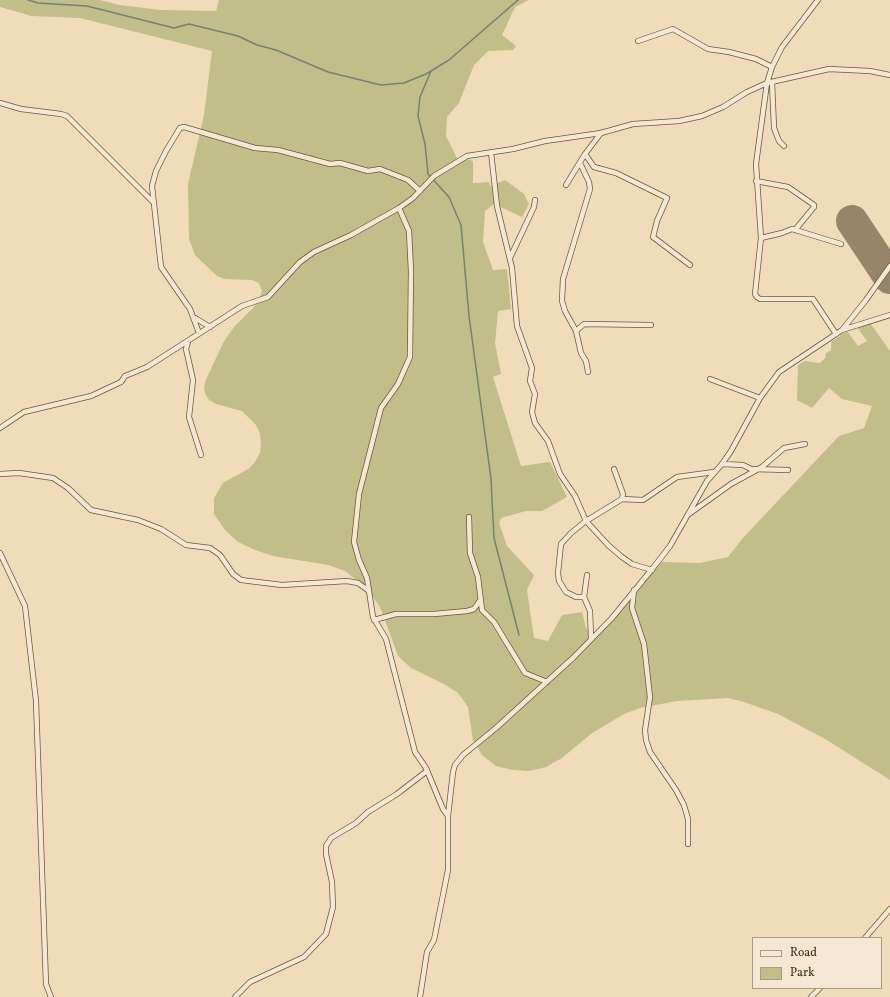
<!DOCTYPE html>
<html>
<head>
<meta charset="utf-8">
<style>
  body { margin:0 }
  #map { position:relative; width:890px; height:997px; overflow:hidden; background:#f0dcb9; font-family:Vollkorn,serif }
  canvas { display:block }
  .legend { position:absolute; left:752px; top:937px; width:130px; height:52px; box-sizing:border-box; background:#f5e8d2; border:1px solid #ac9c87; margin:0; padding:5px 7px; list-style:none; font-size:12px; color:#3f2b16 }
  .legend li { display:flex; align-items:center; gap:8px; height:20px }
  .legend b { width:20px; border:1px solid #ac9c87 }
</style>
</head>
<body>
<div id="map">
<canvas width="890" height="997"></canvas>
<ul class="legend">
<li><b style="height:5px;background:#f5e8d2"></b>Road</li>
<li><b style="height:11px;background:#c1be8a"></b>Park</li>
</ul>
</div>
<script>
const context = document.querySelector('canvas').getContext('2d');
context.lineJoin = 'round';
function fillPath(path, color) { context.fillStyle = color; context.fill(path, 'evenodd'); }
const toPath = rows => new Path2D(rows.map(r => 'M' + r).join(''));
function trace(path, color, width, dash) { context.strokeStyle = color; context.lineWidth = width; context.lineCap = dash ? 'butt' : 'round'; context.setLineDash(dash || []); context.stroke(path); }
fillPath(toPath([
  [0,0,100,0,119,5,161,10,216,11,219,0,529,0,515,7,502,35,516,46,513,50,488,51,474,65,459,103,447,117,446,136,459,162,467,159,473,161,473,183,489,182,490,186,505,180,524,194,529,204,522,217,494,204,485,211,483,242,493,270,507,269,511,309,498,311,495,343,501,374,493,377,521,466,550,462,567,497,542,511,526,511,501,518,499,523,507,546,534,575,527,590,534,638,548,641,562,615,582,612,586,628,593,636,662,562,700,563,728,557,742,539,839,436,864,428,872,406,842,399,829,388,812,408,797,400,798,365,805,361,820,363,826,357,825,354,831,350,831,342,847,331,858,346,867,341,856,326,868,320,890,351,890,780,827,740,778,714,744,702,728,698,677,701,640,708,624,714,592,733,562,758,546,767,529,771,513,770,496,766,482,755,473,740,468,707,458,693,444,684,411,668,398,656,380,607,370,593,358,581,345,571,328,565,273,556,255,550,238,542,225,530,214,514,214,498,223,483,248,469,255,462,260,453,261,443,260,434,256,425,242,411,216,404,208,399,204,390,205,382,223,343,234,327,253,308,259,300,262,291,259,283,252,280,225,279,217,276,195,255,189,239,188,184,204,115,212,51,80,18,32,16,0,7]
]), '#c1be8a');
trace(toPath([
  [28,0,38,3,87,6,174,28,189,24,238,36,257,45,276,50,328,72,381,85,404,83,426,74,449,60,518,0],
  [431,71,420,97,418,116,425,144,428,174,449,197,461,225,469,316,491,479,494,538,519,635]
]), '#768174', 1.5);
trace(toPath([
  [852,221,890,278]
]), '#988468', 32);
const minor = toPath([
  [818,0,782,47,772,67,767,83,756,164,761,238,755,294,757,297,760,299,813,299,836,334],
  [638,41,673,29,708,49,729,52,756,59,772,67],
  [772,82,774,128,779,141,784,146],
  [0,103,21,109,61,114,67,116,154,203],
  [491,152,497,206,512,268,517,326,532,368,530,381,535,394,532,412,535,423,548,441,560,474,575,496,586,521,609,546,622,557,632,564,652,570],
  [585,154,594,167,616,173,667,198,657,221,653,237,690,265],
  [580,163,589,182,590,189,563,279,562,301,565,311,576,331,581,353,586,361,588,372],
  [756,181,788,187,814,205,814,207,795,230],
  [566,185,585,154,601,133],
  [399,208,409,231,411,271,410,357,398,384,381,408,359,494,354,542,359,560,367,578,373,617,386,639,415,752,426,768,443,809,448,816],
  [761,238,782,233,792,229,841,244],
  [510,258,534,207,535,200],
  [195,318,210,327],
  [842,330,866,300,890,266],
  [576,331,584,324,651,325],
  [199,333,190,309,161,267,152,186,156,171,166,151,180,128,184,127,255,148,278,150,330,164,340,163,368,171,380,169,408,180,420,191],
  [188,342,186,349,193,380,189,417,201,455],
  [710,379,760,398],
  [0,428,24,412,91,396,121,382,125,376,147,367,242,306,268,297,300,262,314,252,351,235,399,208,413,198,434,176,467,156,513,149,545,141,601,133,633,124,679,121,702,116,723,107,747,92,767,83,829,69,870,71,890,75],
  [722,464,743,465,751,469,788,470],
  [614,469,623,494,622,499],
  [0,474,19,473,53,478,68,488,91,510,138,520,161,529,186,545,210,548,220,555,233,574,241,580,282,585,347,581,358,583,369,591],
  [689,514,731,484,762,467,784,448,805,444],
  [469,517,470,553,478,577,482,610,494,622,525,673,547,682],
  [0,553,25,606,36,701,46,984,51,997],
  [587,575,584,597,590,611,591,638],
  [634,590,632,608,644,644,650,697,645,730,646,740,650,752,676,790,684,805,688,819,688,844],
  [584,597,576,597,566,592,559,581,558,573,561,544,571,533,586,521,622,499,643,500,677,477,714,472],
  [374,620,396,614,434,614,467,611,474,609,481,599],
  [865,938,890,909],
  [235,997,250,982,304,957,326,934,333,907,332,882,326,854,326,846,331,838,356,823,368,812,397,794,427,771],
  [420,997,427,952,434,940,448,870,448,816,453,772,455,765,463,755,496,728,574,657,612,618,653,568,670,546,707,481,722,464,731,451,760,398,779,372,842,330,890,315],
  [811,997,820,988]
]);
trace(minor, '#6b573f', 6);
trace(minor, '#f5e8d2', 4.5);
</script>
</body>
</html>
